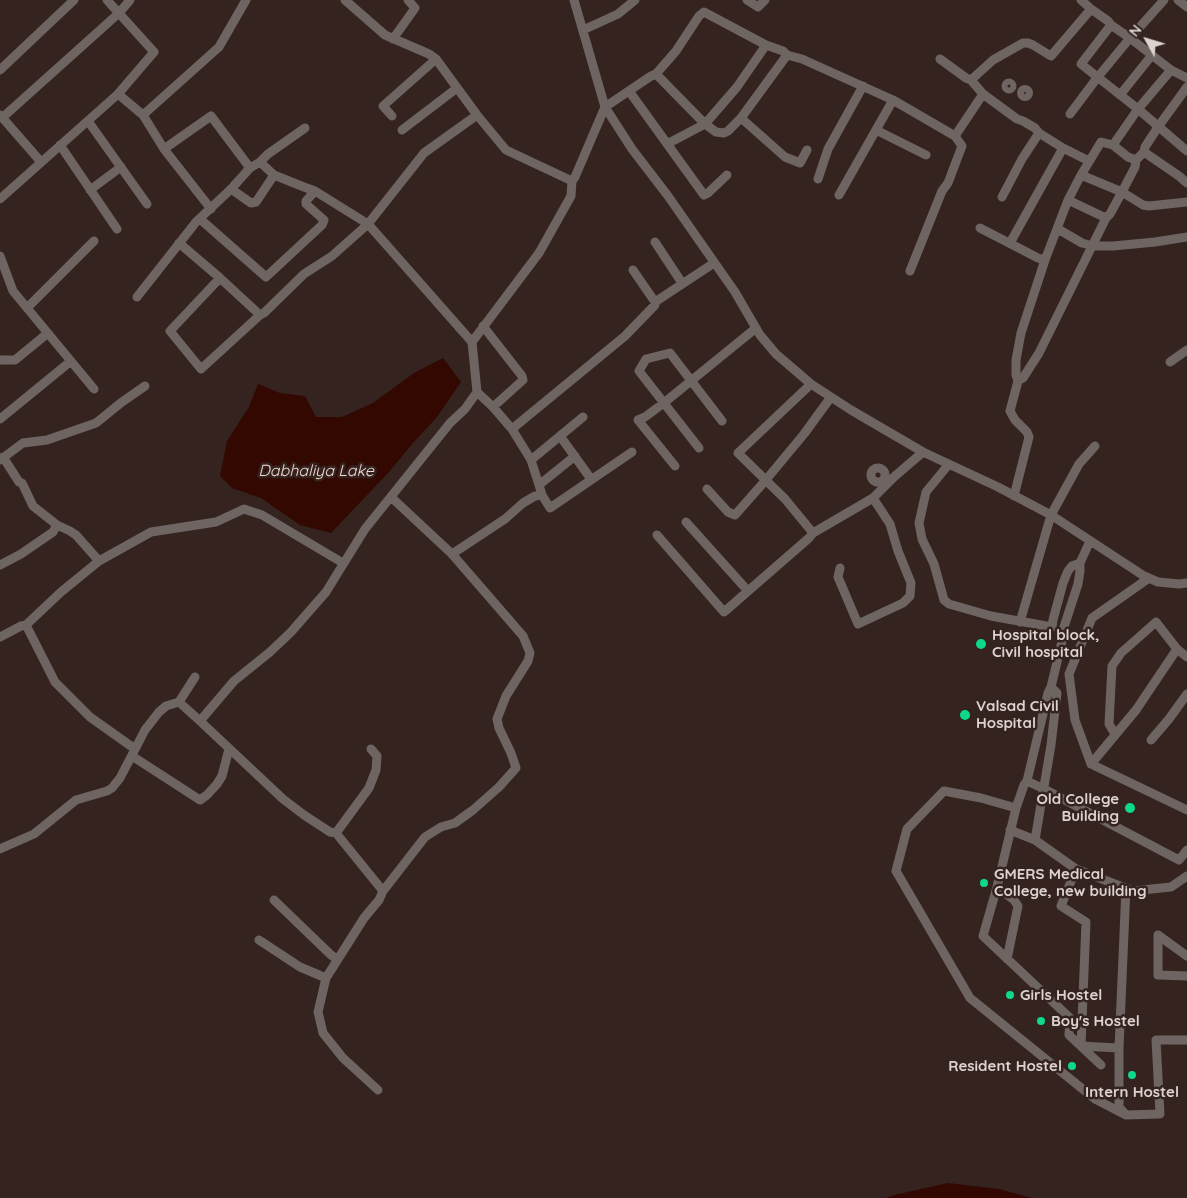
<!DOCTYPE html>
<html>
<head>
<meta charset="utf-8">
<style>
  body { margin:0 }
  #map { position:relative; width:1187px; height:1198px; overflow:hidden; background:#34231f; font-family:Quicksand,sans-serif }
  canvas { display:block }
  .north { position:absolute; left:1122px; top:15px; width:50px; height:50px; -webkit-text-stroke:4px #34231f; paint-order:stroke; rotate:309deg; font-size:14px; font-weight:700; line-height:20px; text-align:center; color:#ddd2cf }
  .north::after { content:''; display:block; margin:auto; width:18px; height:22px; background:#ddd2cf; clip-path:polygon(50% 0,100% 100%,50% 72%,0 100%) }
</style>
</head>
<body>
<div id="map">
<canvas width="1187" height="1198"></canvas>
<div class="north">N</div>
</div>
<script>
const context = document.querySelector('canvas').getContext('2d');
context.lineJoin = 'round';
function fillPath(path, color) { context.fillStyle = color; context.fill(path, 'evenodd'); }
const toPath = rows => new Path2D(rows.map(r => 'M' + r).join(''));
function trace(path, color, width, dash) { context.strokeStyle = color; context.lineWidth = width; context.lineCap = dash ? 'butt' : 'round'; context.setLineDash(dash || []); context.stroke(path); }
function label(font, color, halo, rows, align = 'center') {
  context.font = font + ' Quicksand,sans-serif'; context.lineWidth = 5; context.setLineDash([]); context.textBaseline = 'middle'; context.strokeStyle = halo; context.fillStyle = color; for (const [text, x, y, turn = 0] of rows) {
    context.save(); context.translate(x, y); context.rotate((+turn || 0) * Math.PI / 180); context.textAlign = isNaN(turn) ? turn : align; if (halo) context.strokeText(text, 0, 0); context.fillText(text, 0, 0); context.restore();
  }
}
fillPath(toPath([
  [443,358,461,382,437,417,413,443,389,472,331,533,300,525,261,498,232,488,220,476,227,441,249,407,258,384,280,393,305,396,316,417,342,417,373,403,414,373],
  [948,1183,999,1189,1032,1198,886,1198,894,1195]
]), '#330801');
trace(toPath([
  [345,0,385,35,429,54,436,59,477,115,506,150,572,181],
  [574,0,605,107,632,149,668,196,735,292,760,335,776,354,811,384,851,410,923,452,998,487,1051,515,1144,576,1158,582,1179,584,1187,583],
  [747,0,758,7,765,0],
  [1081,0,1091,9,1108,21,1111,25,1130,38,1171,70,1138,109,1113,145,1128,157,1136,160],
  [1178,0,1187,7],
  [1111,25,1081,64,1138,109,1187,151],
  [583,30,618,14,635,0],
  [393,39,415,8,408,0],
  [940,59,966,78,971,80,983,94,1017,119,1023,121,1035,128,1039,133,1063,148,1010,243],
  [0,70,74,0],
  [1171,70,1187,78],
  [656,74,705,124,716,132,724,133,728,131,741,118,787,55],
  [971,80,993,60,1023,43,1028,43,1033,45,1051,56,1091,9],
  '1006 86a3 3 0 1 1 6 0a3 3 0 1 1-6 0Z',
  '1021.5 93a3.5 3.5 0 1 1 7 0a3.5 3.5 0 1 1-7 0Z',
  [629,91,704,195,708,193,727,175],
  [118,94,143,115,164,149,211,209],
  [1120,95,1152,55],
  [1070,114,1097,78,1130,38,1164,0],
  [0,115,41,162],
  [143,115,219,47,246,0],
  [392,116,383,106,436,59],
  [2,118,119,13,130,0],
  [741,118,785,157,800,163,807,150],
  [88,121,147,204],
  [402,130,457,88],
  [876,130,926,155],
  [955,136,983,94],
  [667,144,705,124,737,87,766,45],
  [60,145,117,229],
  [1063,148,1089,161],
  [164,149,211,116,250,168],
  [1144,152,1179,176,1187,183],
  [1081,175,1101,142,1113,145],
  [818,179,828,149,863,86],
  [231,189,251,203,256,202,274,175],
  [90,190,121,167],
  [839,195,893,100],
  [1002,197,1022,159,1039,133],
  [0,199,118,94,154,52,107,0],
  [1068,200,1106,218],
  [200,219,266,277,322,225,324,220,306,204,306,201,315,191],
  [980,228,1038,258,1045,260],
  [1058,229,1082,243,1093,246,1113,246,1155,242,1187,237],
  [655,242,682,283],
  [179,243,220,278,260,315],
  [0,256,13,291,94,389],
  [633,270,655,302],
  [220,278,170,331,201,369,260,315,264,313,304,274,332,256,368,224,424,153,477,115],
  [137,297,196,222,231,189,250,168,260,162,268,154,305,128],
  [27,308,94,241],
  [483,326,522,376,523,380,493,407],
  [472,342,539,253,571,196,572,181,575,177,605,107,651,76,656,74,676,51,699,16,704,12,766,45,783,51,787,55,802,59,893,100,955,136,962,146,948,183,942,191,910,271],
  [0,360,15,360,48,333],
  [1170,362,1187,350],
  [1018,381,1023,378,1039,353,1106,218,1110,214,1122,192,1135,167,1136,160,1144,152,1145,147,1158,127,1187,87],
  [811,384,738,453,785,499,813,533],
  [477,392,493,407,512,429],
  [583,417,560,436,591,479],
  [0,419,71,361],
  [560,436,531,460,512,429,625,336,655,305,655,302,714,263],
  [699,448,639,371,646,359,670,353,722,421],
  [0,460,23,443,47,440,96,423,122,402,145,386],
  [531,460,539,485],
  [949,464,926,492,919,523,922,539,934,564,944,600,949,604,991,616,1052,627,1053,620,1063,583,1068,571,1072,566,1080,563],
  [675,466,638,420,645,417,665,402,756,328],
  '871 475a7 7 0 1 1 14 0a7 7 0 1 1-14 0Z',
  [707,489,728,512,735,515,765,481,804,434,831,397],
  [542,495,539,485,575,456],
  [1014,496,1029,437,1027,432,1015,420,1010,411,1018,381,1016,375,1016,360,1021,333,1045,260,1068,200,1081,175,1122,192,1143,205,1149,206,1187,202],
  [686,522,748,591],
  [657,535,724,612,809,538,813,533,873,498,894,477,923,452],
  [452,554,505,519,523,503,535,496,542,495,550,508,632,452],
  [99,561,151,532,216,522,244,509,262,515,343,563],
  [0,565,21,554,53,532,57,525],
  [840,568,838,577,858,624,903,603,910,596,911,583,898,551,890,524,873,498],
  [1149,578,1092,618,1069,674,1075,720,1091,764,1187,810],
  [1020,622,1051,515,1079,464,1095,446],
  [26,625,55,682,90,717,135,749],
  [0,637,21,626,26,625,61,592,99,561,76,535,70,531,57,525,33,506,22,483,19,482,3,457],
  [179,702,200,721,283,799,304,815,330,832,336,833,383,891],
  [200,721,234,681,270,652,291,632,326,592,365,529,450,423,465,409,477,392,472,342,368,224,315,191,304,187,274,175,260,162],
  [1115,734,1109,724,1112,666,1121,653,1156,622,1177,649,1187,657],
  [1151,740,1169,719,1187,694],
  [132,756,200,800,207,795,217,784,222,776,229,749],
  [1091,764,1136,710,1177,649],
  [1027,781,1044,789,1179,860,1187,850],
  [1016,808,981,798,944,791,907,829,896,871,970,998,1095,1099,1126,1115],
  [1010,830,1035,840,1076,869,1133,891,1171,887,1187,876],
  [336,833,369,788,376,770,377,756,371,749],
  [1035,840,1051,745,1057,693,1051,687],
  [0,849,34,834,76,800,107,791,112,788,120,778,145,730,159,712,166,706,179,702,195,677],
  [1076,869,1061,906,1086,922,1081,1046,1119,1048,1126,888],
  [997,887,983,936,1070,1018,1069,1035,1101,1065],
  [274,900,331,955,337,959],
  [259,940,300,967,326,978],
  [1187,956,1158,935,1158,975,1187,976],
  [1007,959,1018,906,1014,900,997,887,1016,808,1024,785,1027,781,1048,693,1051,687,1063,637,1063,630,1078,584,1080,571,1080,563,1090,541],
  [1119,1048,1119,1107,1126,1115,1160,1114,1156,1040,1187,1040],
  [378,1090,343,1058,323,1033,318,1012,326,978,364,918,379,900,383,891,425,837,441,827,455,823,473,810,499,787,516,768,511,753,499,728,497,719,506,696,528,661,530,653,523,636,452,554,391,497]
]), '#6e6462', 9);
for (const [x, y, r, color] of [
  [981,644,6,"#0dd98a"],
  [965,715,6,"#0dd98a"],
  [1130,808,6,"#0dd98a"],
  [984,883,5,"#0dd98a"],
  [1010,995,5,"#0dd98a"],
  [1041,1021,5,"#0dd98a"],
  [1072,1066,5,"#0dd98a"],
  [1132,1075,5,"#0dd98a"]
]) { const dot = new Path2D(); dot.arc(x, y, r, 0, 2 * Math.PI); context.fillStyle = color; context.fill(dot); trace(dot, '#34231f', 2); }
label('bold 15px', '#ddd2cf', '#34231f', [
  ["Hospital block,",992,635],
  ["Civil hospital",992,652],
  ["Valsad Civil",976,706],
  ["Hospital",976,723],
  ["Old College",1119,799,"right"],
  ["Building",1119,816,"right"],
  ["GMERS Medical",994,874],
  ["College, new building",994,891],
  ["Girls Hostel",1020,995],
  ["Boy's Hostel",1051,1021],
  ["Resident Hostel",1062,1066,"right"],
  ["Intern Hostel",1132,1092,"center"]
], 'left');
label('italic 16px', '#f2d9d2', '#34231f', [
  ["Dabhaliya Lake",316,471]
]);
</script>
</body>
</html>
